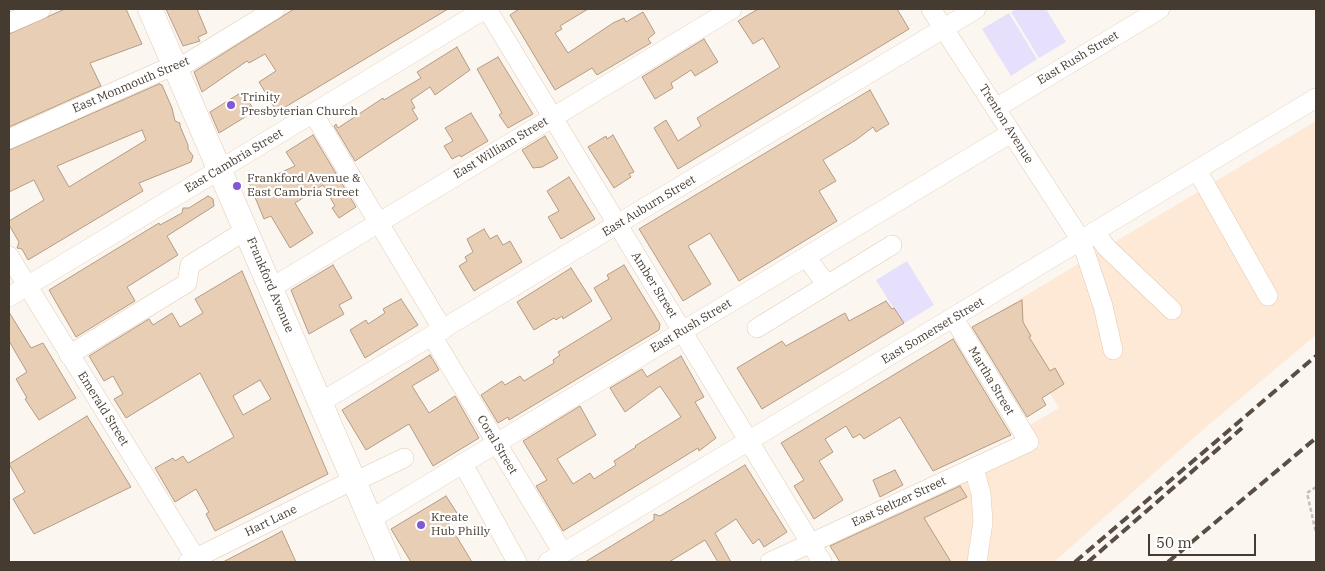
<!DOCTYPE html>
<html>
<head>
<meta charset="utf-8">
<style>
  body { margin:0 }
  #map { position:relative; width:1325px; height:571px; overflow:hidden; background:#fcf6f1; font-family:"IBM Plex Serif",serif }
  canvas { display:block }
  .frame { position:absolute; inset:0; border:10px solid #453b30; pointer-events:none }
  .scale { position:absolute; left:1148px; top:534px; width:108px; height:22px; box-sizing:border-box; border:2px solid #453b30; border-top:0; padding-left:6px; font-size:15px; line-height:18px; white-space:nowrap; color:#453b30; -webkit-text-stroke:4px #fff; paint-order:stroke }
</style>
</head>
<body>
<div id="map">
<canvas width="1325" height="571"></canvas>
<div class="frame"></div>
<div class="scale">50 m</div>
</div>
<script>
const context = document.querySelector('canvas').getContext('2d');
context.lineJoin = 'round';
function fillPath(path, color) { context.fillStyle = color; context.fill(path, 'evenodd'); }
const toPath = rows => new Path2D(rows.map(r => 'M' + r).join(''));
function trace(path, color, width, dash) { context.strokeStyle = color; context.lineWidth = width; context.lineCap = dash ? 'butt' : 'round'; context.setLineDash(dash || []); context.stroke(path); }
function label(font, color, halo, rows, align = 'center') {
  context.font = font + ' "IBM Plex Serif",serif'; context.lineWidth = 4.5; context.setLineDash([]); context.textBaseline = 'middle'; context.strokeStyle = halo; context.fillStyle = color; for (const [text, x, y, turn = 0] of rows) {
    context.save(); context.translate(x, y); context.rotate((+turn || 0) * Math.PI / 180); context.textAlign = isNaN(turn) ? turn : align; if (halo) context.strokeText(text, 0, 0); context.fillText(text, 0, 0); context.restore();
  }
}
fillPath(toPath([
  [1316,121,1316,335,1199,433,1054,562,842,562,832,547,1040,446,1028,426,1059,408,1000,311]
]), '#fde9d6');
fillPath(toPath([
  [1016,9,1046,9,1066,42,1039,58,1011,12],
  [1009,13,1037,59,1011,76,982,29],
  [907,261,934,305,903,324,876,280]
]), '#e6e0fc');
const building = toPath([
  [65,9,126,9,142,44,90,63,101,86,9,127,9,34,65,9],
  [166,9,197,9,207,33,198,37,200,41,183,46,166,9],
  [294,9,448,9,277,112,259,82,276,71,265,54,249,63,247,61,202,92,194,72,294,9],
  [519,9,588,9,560,26,562,29,555,33,568,53,613,23,624,18,626,22,643,12,655,33,648,39,651,43,597,75,592,68,555,90,510,15,519,9],
  [758,9,897,9,909,29,678,169,654,128,666,120,678,141,701,126,697,118,780,67,763,38,753,44,738,21,758,9],
  [704,39,718,62,695,76,691,70,671,83,673,88,655,99,642,77,704,39],
  [457,47,470,70,435,95,430,87,411,100,415,108,412,109,418,119,355,161,334,126,336,124,338,128,383,98,384,100,421,78,417,72,457,47],
  [498,57,533,114,508,128,499,115,502,113,477,69,498,57],
  [159,84,162,85,172,108,175,121,180,123,180,126,188,145,188,149,193,156,191,162,139,183,143,191,28,260,22,249,17,248,19,242,9,225,9,221,44,200,34,180,9,192,9,150,159,84],
  [142,130,146,140,69,187,57,166,142,130],
  [870,90,889,124,876,132,873,127,856,140,823,160,836,181,819,191,837,221,739,281,710,233,688,246,711,284,683,301,639,229,870,90],
  [242,92,255,111,219,133,210,112,242,92],
  [471,113,488,141,461,157,460,155,452,159,444,146,453,141,445,128,471,113],
  [313,135,356,207,339,218,332,208,335,206,323,185,295,203,313,233,290,248,271,216,264,219,247,178,257,174,260,182,295,166,286,152,313,135],
  [613,135,634,172,629,174,631,177,614,188,588,147,606,136,607,139,613,135],
  [545,136,558,158,542,167,533,168,522,150,545,136],
  [569,177,595,219,561,239,548,217,559,211,547,191,569,177],
  [208,196,213,199,214,206,167,236,178,255,127,287,135,301,76,337,49,290,159,223,160,225,182,213,183,208,189,208,208,196],
  [484,229,490,239,497,235,503,245,510,241,522,262,474,291,459,266,467,261,465,257,473,252,467,239,484,229],
  [333,265,352,298,339,305,344,314,309,334,291,290,333,265],
  [624,265,660,324,659,330,509,420,508,417,498,423,481,395,502,381,505,385,520,376,524,381,554,363,553,360,560,355,558,352,612,319,594,288,609,279,607,275,624,265],
  [571,268,592,301,563,319,562,316,556,320,554,318,534,330,517,302,571,268],
  [242,271,328,474,215,531,206,514,209,512,196,489,175,502,155,468,173,458,175,461,183,456,188,463,234,437,200,373,126,418,114,399,123,394,113,376,104,381,89,356,149,319,153,325,172,313,180,327,203,313,195,299,242,271],
  [260,380,271,399,243,415,233,396,260,380],
  [401,299,418,325,365,358,350,330,366,320,368,324,385,313,383,309,401,299],
  [1022,300,1023,322,1031,336,1029,337,1050,371,1055,368,1064,384,1042,398,1046,405,1027,417,972,327,1022,300],
  [886,301,892,309,894,308,904,323,762,409,737,368,782,341,786,346,845,313,849,321,886,301],
  [9,312,31,348,43,343,76,398,39,420,25,399,27,398,16,379,27,372,9,341,9,312],
  [953,339,1011,435,933,471,900,417,864,439,860,434,853,438,846,426,825,439,833,452,819,461,843,500,814,519,794,486,804,480,781,443,953,339],
  [430,355,439,370,412,386,429,413,455,396,479,438,433,466,409,424,366,450,342,410,430,355],
  [681,356,704,397,695,402,716,438,699,451,698,448,563,531,536,486,547,480,523,441,580,406,596,435,557,459,573,484,590,473,594,479,616,465,614,461,636,447,635,446,681,417,660,386,625,412,610,388,642,369,647,377,681,356],
  [87,416,131,487,34,534,13,499,25,492,9,464,87,416],
  [745,465,787,532,764,547,759,539,753,544,736,519,715,533,731,562,718,562,705,540,669,562,585,562,654,520,654,514,660,516,745,465],
  [895,470,903,485,880,497,873,480,895,470],
  [960,486,967,497,924,518,951,562,840,562,830,546,960,486],
  [446,496,457,513,446,519,472,562,411,562,391,529,446,496],
  [282,531,296,562,223,562,273,536,282,531]
]);
fillPath(building, '#e8ceb4');
trace(building, '#b49b83', 1);
const minor = toPath([
  [487,9,822,562],
  [931,9,1081,240,1103,306,1113,350],
  [9,23,41,9],
  [996,108,1160,9],
  [313,113,443,330],
  [9,139,161,71,187,63,275,9],
  [1197,170,1268,296],
  [1095,232,1106,247,1172,310],
  [9,256,198,562],
  [806,257,827,285],
  [271,288,732,9],
  [9,297,485,9],
  [757,328,892,245],
  [432,336,563,553],
  [69,355,187,283,190,265,246,230],
  [321,402,976,9],
  [463,464,517,562],
  [974,468,981,494,983,522,977,562],
  [354,482,404,458],
  [371,519,1011,133],
  [188,562,353,480],
  [548,562,1316,98],
  [770,562,1029,442,954,319]
]);
const major = toPath([
  [150,9,389,562]
]);
trace(minor, '#e4cab0', 20);
trace(major, '#e4cab0', 25);
trace(toPath([
  [1316,487,1307,493,1316,533]
]), '#c5beb7', 2.5, [4, 2.5]);
trace(minor, '#fff', 19);
trace(major, '#fff', 24);
trace(toPath([
  [1075,562,1316,356],
  [1088,562,1242,428],
  [1168,562,1316,438]
]), '#584e44', 4, [10, 5]);
for (const [x, y, r, color] of [
  [231,105,5,"#8259d3"],
  [237,186,5,"#8259d3"],
  [421,525,5,"#8259d3"]
]) { const dot = new Path2D(); dot.arc(x, y, r, 0, 2 * Math.PI); context.fillStyle = color; context.fill(dot); trace(dot, '#fff', 2); }
label('12px', '#453b30', '#fff', [
  ["East Rush Street",1078,58,-31],
  ["East Monmouth Street",131,85,-23],
  ["Trenton Avenue",1006,124,58],
  ["East William Street",501,148,-31],
  ["East Cambria Street",234,161,-31],
  ["East Auburn Street",649,206,-31],
  ["Frankford Avenue",270,285,67],
  ["Amber Street",654,285,58],
  ["East Rush Street",691,326,-31],
  ["East Somerset Street",933,331,-31],
  ["Martha Street",991,381,59],
  ["Emerald Street",103,409,58],
  ["Coral Street",497,445,59],
  ["East Seltzer Street",899,502,-25],
  ["Hart Lane",271,521,-26]
]);
label('12px', '#453b30', '#fff', [
  ["Trinity",241,98],
  ["Presbyterian Church",241,112],
  ["Frankford Avenue &",247,179],
  ["East Cambria Street",247,193],
  ["Kreate",431,518],
  ["Hub Philly",431,532]
], 'left');
</script>
</body>
</html>
